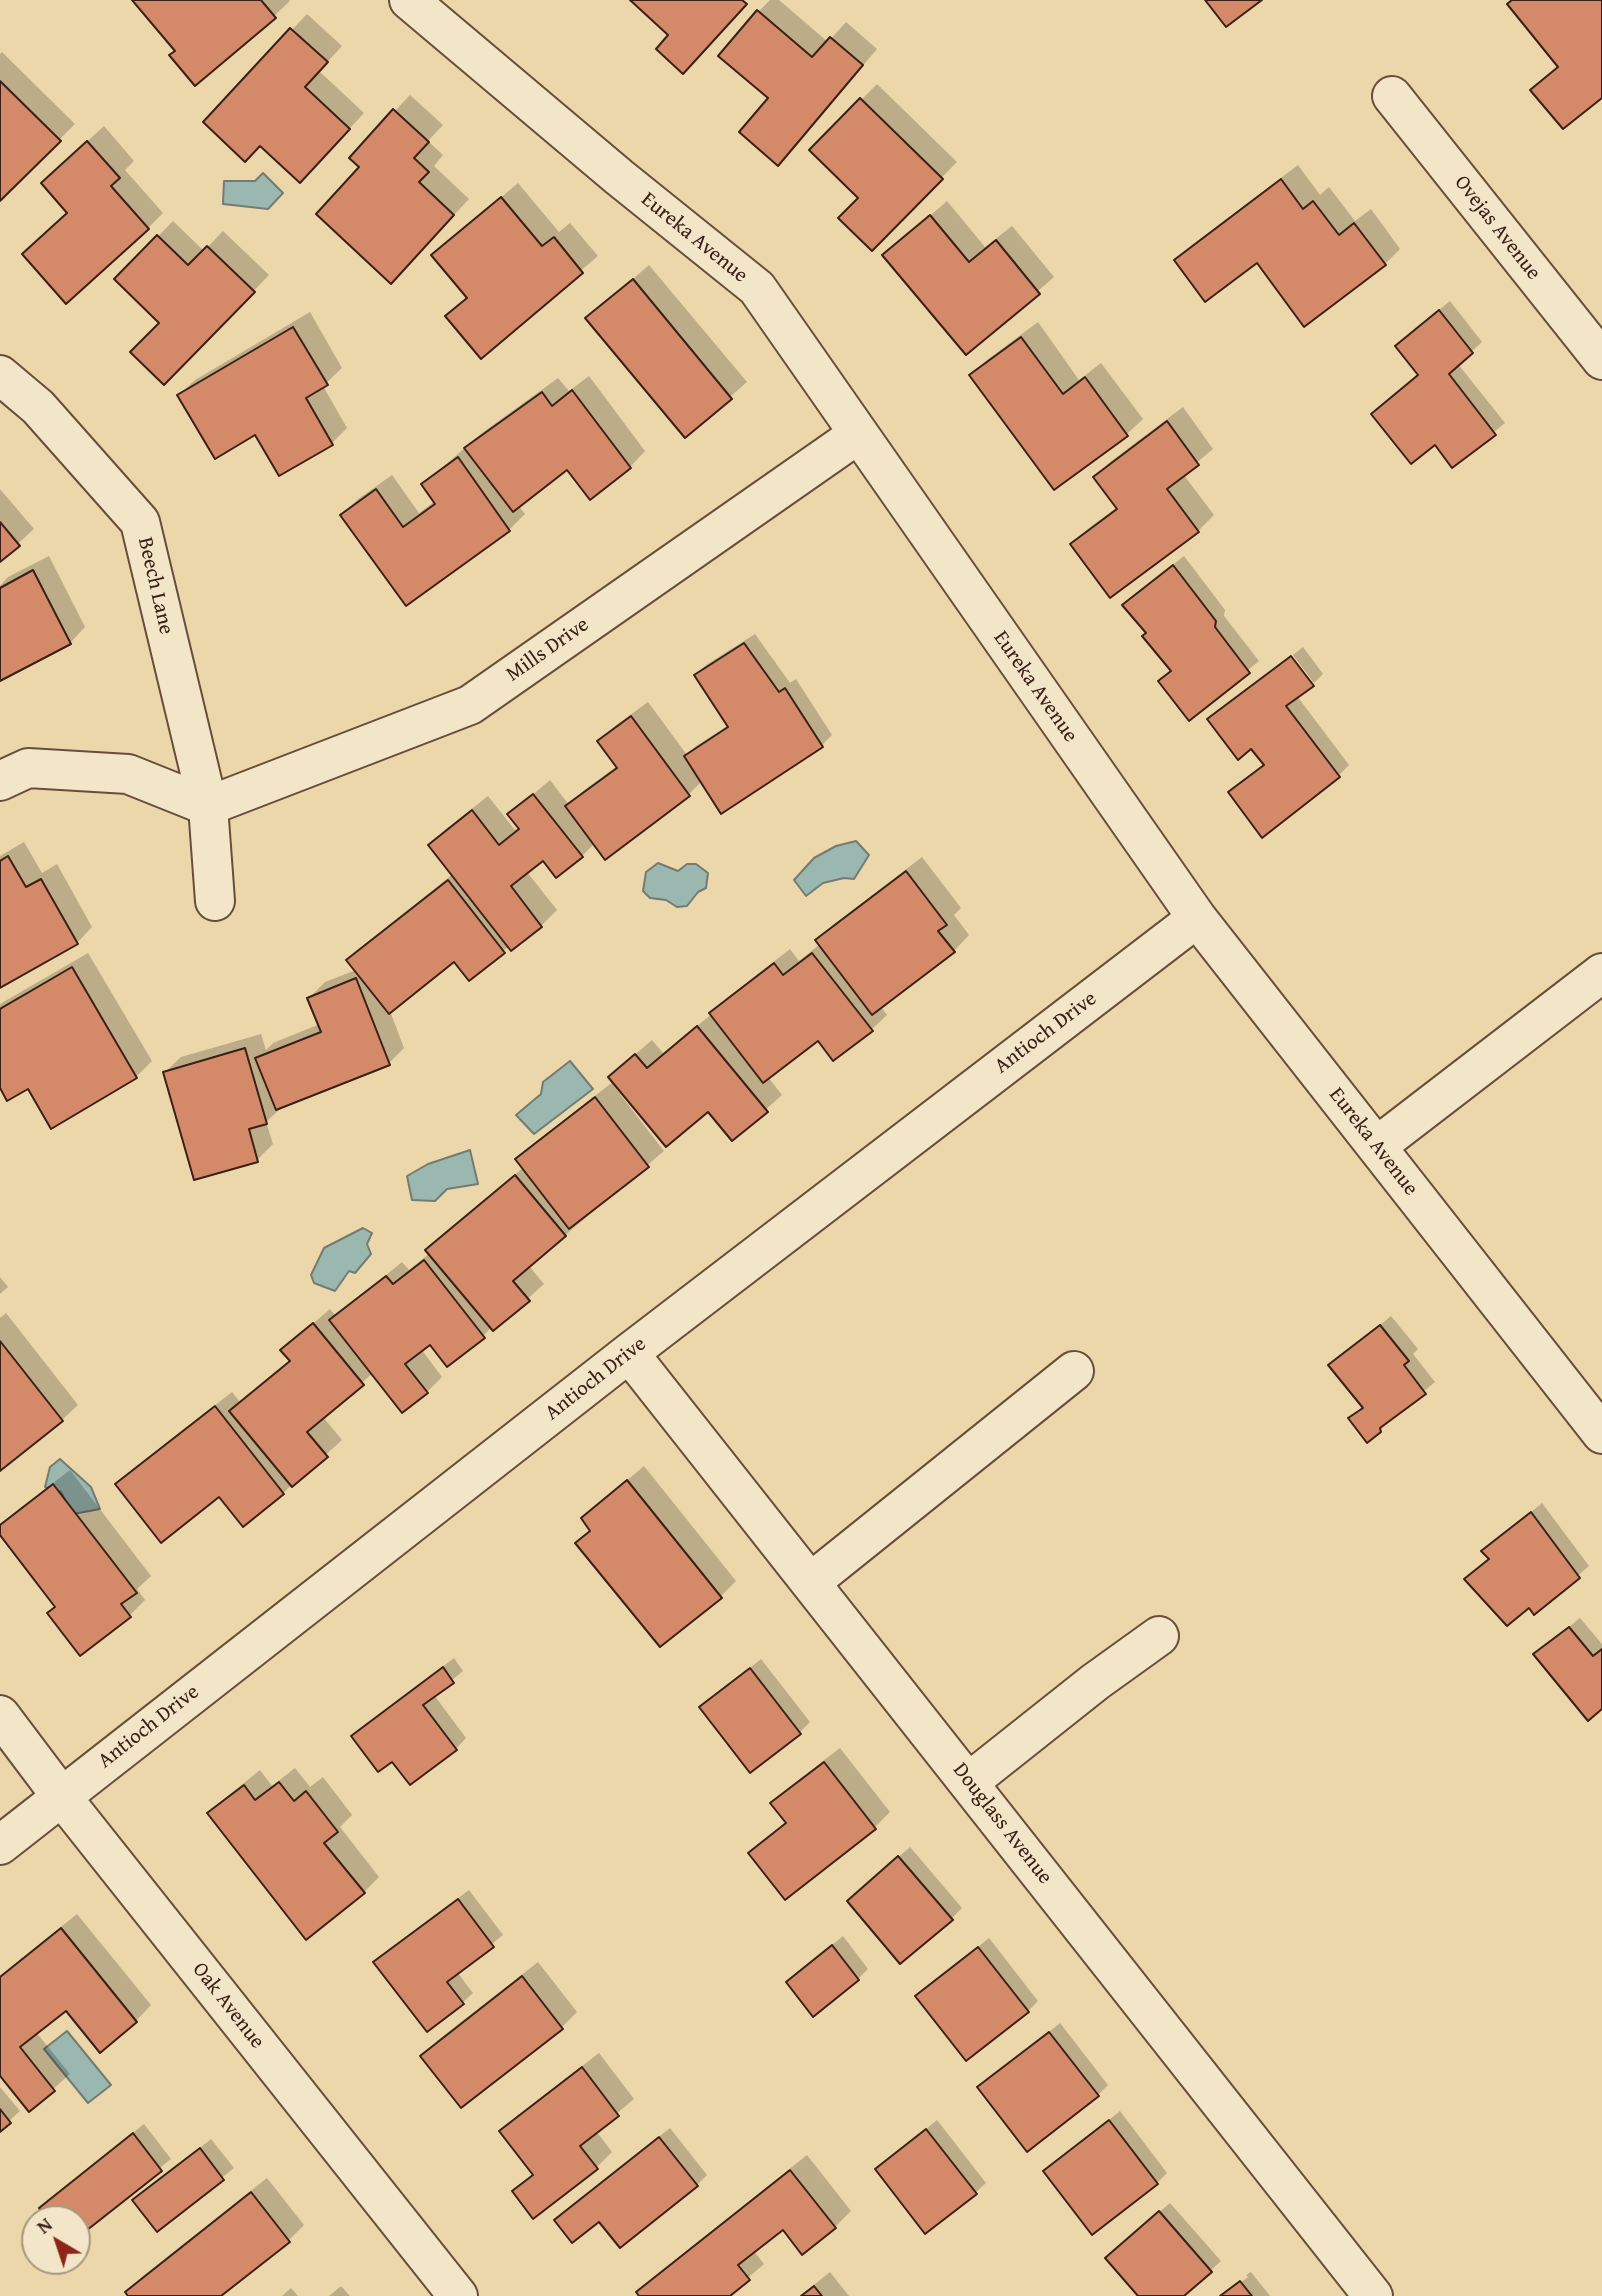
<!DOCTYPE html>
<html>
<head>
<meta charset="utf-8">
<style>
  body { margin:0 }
  #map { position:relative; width:1602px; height:2296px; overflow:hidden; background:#ecd7ab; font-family:"Gentium Book Plus",serif }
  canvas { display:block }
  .north { position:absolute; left:21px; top:2205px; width:70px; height:70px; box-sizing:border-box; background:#f3e5c8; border:2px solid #a99681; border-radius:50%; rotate:321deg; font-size:19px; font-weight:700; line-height:28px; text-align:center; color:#3a2016 }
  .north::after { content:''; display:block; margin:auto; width:24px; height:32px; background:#8f2418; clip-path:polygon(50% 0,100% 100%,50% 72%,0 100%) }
</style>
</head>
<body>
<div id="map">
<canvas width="1602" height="2296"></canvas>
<div class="north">N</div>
</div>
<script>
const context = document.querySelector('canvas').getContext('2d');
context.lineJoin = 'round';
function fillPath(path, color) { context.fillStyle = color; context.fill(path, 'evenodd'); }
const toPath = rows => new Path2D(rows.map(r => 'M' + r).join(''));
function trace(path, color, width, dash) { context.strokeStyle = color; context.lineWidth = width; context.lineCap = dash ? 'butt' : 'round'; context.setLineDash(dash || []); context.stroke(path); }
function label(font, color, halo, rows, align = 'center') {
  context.font = font + ' "Gentium Book Plus",serif'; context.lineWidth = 5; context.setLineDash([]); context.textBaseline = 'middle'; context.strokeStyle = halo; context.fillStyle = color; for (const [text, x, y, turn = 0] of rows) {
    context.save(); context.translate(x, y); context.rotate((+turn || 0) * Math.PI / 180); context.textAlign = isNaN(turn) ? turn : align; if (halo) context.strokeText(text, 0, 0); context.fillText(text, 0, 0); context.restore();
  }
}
const water = toPath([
  [263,173,283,193,268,209,223,204,224,181,255,181,263,173],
  [856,841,869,855,854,879,844,878,823,883,806,896,794,880,814,858,836,846,856,841],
  [658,863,678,871,687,864,696,864,708,873,706,888,698,892,687,906,677,907,666,900,650,898,643,891,646,872,658,863],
  [570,1061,593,1089,534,1134,516,1115,541,1094,543,1082,570,1061],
  [470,1150,478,1184,447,1189,435,1201,412,1200,407,1176,428,1164,470,1150],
  [363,1228,372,1233,367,1244,371,1254,355,1273,349,1271,335,1291,314,1283,311,1275,324,1248,363,1228],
  [60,1459,91,1487,100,1509,73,1514,61,1492,45,1487,50,1467,60,1459],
  [67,2031,111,2085,88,2103,44,2049,67,2031]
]);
fillPath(water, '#9ab8af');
trace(water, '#747b72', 2);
fillPath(toPath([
  [134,0,289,0,290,1,274,16,177,50],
  [770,0,779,0,828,42,846,22,877,49,793,148,770,98,758,12],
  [307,14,342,46,319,71,364,113,315,166,205,122],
  [2,52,75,124,0,199,0,54],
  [877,84,957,162,872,248,860,198,812,150],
  [410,95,443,125,428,141,443,155,434,166,469,199,406,266,361,167,395,111],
  [104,126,134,161,125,170,163,213,148,228,69,213,58,168],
  [1298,165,1320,195,1329,187,1355,221,1371,209,1400,249,1385,264,1176,260,1192,245],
  [518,183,559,232,570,223,598,256,481,356,447,316,468,296,433,255],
  [947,201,985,247,1012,226,1054,277,966,353,885,255],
  [173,221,204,251,223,231,269,275,180,368,161,323,116,279],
  [649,265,747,382,685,436,588,318],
  [1450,301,1482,342,1458,364,1505,423,1452,466,1435,442,1420,374,1407,336],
  [310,312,342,368,323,386,347,428,332,443,255,433,179,395,195,380],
  [1038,322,1079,380,1101,363,1143,419,1127,434,1054,488,972,375,987,360],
  [589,376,645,451,630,467,568,468,518,505,525,514,509,530,406,603,342,515,358,499,392,475,419,513,435,501,423,484,482,433,558,378,569,391],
  [1183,407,1213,449,1183,474,1214,515,1198,531,1111,595,1073,544,1088,529,1117,507,1095,477,1110,462],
  [0,489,34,529,0,560],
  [49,556,85,627,70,643,0,679,0,586,8,577],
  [1184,556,1225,610,1224,616,1259,661,1189,718,1160,681,1172,669,1148,633,1135,595],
  [755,634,790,683,796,679,832,735,822,745,702,781,689,794,605,857,595,843,582,856,544,858,527,872,557,910,541,926,512,949,509,946,469,979,455,960,390,1011,404,1048,389,1063,282,1107,266,1122,273,1144,257,1160,165,1072,181,1057,261,1034,266,1050,273,1043,320,1024,309,998,325,982,356,970,349,960,364,945,453,874,430,845,446,829,488,796,515,830,520,827,510,814,550,780,569,805,583,791,617,766,599,741,615,726,648,702,687,755,696,746,729,725,696,675,706,665],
  [1303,647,1323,674,1314,683,1293,655],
  [1290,657,1311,685,1297,696,1349,765,1339,775,1230,792,1265,763,1251,747,1210,719,1220,709],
  [24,842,42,873,57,864,92,927,77,943,0,985,0,856],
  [922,857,961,908,954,915,969,935,954,951,881,1007,887,1015,871,1030,818,1038,768,1077,782,1095,733,1139,708,1109,616,1083,613,1085,664,1151,529,1266,544,1284,494,1329,492,1327,483,1336,430,1343,421,1349,442,1377,427,1392,373,1373,323,1417,342,1440,283,1493,220,1494,117,1485,133,1469,232,1392,240,1402,291,1360,282,1350,330,1309,336,1316,402,1262,409,1270,430,1253,443,1235,524,1167,517,1159,533,1144,614,1081,626,1062,652,1040,663,1053,712,1014,727,998,790,949,799,961,820,944,817,940,833,925],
  [88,953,152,1061,136,1077,28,1087,0,1085,0,1004],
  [0,1277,8,1287,0,1294],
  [6,1313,78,1405,62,1420,0,1469,0,1318],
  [1391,1316,1418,1349,1413,1354,1435,1382,1390,1419,1379,1431,1350,1418,1363,1406,1331,1365],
  [644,1466,736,1581,720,1597,578,1543,591,1529,583,1518],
  [70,1470,151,1576,137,1589,145,1600,130,1615,49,1613,56,1606,0,1533,0,1526,13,1514],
  [1542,1503,1589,1566,1535,1612,1484,1551],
  [1580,1618,1602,1644,1602,1707,1535,1654],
  [454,1658,463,1671,434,1695,466,1738,456,1749,393,1759,353,1736,364,1726],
  [761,1659,810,1722,799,1733,701,1707],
  [840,1748,890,1812,875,1827,785,1898,750,1853,787,1821,773,1803,788,1788],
  [295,1768,310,1787,323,1777,352,1815,340,1827,379,1877,364,1892,209,1813,225,1798,260,1770,272,1786],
  [910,1847,962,1908,951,1919,860,1891],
  [469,1890,503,1935,457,1972,473,1993,462,2003,386,1952],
  [77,1914,151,2005,136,2021,67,2008,36,2032,70,2074,29,2110,0,2073,0,1976],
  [843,1936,868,1969,858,1979,788,1982],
  [989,1938,1038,2001,1028,2011,918,1996],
  [538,1962,577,2012,562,2027,462,2106,422,2056,438,2040],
  [1060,2023,1108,2085,1098,2095,979,2088],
  [599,2053,634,2099,596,2131,612,2152,596,2168,515,2191,534,2173,502,2131,517,2116],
  [0,2087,20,2111,0,2129],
  [1120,2111,1167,2173,1157,2183,1046,2171],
  [937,2120,986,2183,975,2193,877,2169],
  [144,2124,171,2159,77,2235,77,2219,50,2219,41,2208],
  [670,2128,707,2175,697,2185,567,2210],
  [211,2139,234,2168,157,2229,135,2200],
  [807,2155,851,2211,835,2227,803,2252,783,2227,753,2250,764,2264,727,2296,642,2296,638,2292,654,2277],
  [267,2178,304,2225,289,2240,218,2296,131,2296,127,2292,143,2276],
  [1170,2203,1221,2261,1182,2296,1140,2296,1117,2248],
  [830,2272,849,2296,800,2296],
  [1251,2272,1270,2296,1223,2296,1248,2277,1246,2275],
  [341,2286,350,2296,329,2296],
  [291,2288,298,2296,282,2296]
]), '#0003');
const building = toPath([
  [132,0,261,0,276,18,195,86,169,55,175,51,132,0],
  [630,0,742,0,747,4,683,74,656,49,668,35,630,0],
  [1205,0,1262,0,1226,27,1205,0],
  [1512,0,1602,0,1602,98,1563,129,1530,90,1558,67,1507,4,1512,0],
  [757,10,812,57,830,37,863,65,778,166,739,132,768,98,718,56,757,10],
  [290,28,328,62,305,87,350,129,300,183,260,146,245,162,203,122,290,28],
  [0,81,61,141,0,201,0,81],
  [860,98,943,179,872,251,838,218,858,198,809,150,860,98],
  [393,109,429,142,414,158,429,172,419,182,454,215,391,284,316,214,359,167,349,158,393,109],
  [87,141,120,178,111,186,149,229,66,304,22,254,67,213,41,183,87,141],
  [1281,179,1303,209,1313,201,1339,235,1354,223,1386,265,1304,327,1257,263,1205,302,1174,260,1281,179],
  [501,197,542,246,554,237,583,273,481,359,445,316,467,298,431,255,501,197],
  [930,215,969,262,996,240,1040,294,966,355,882,255,930,215],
  [157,235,188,265,207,246,255,292,164,385,130,352,159,323,114,279,157,235],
  [633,279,732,399,685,438,585,318,633,279],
  [1439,310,1473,353,1449,374,1496,435,1452,468,1435,445,1411,464,1371,414,1418,375,1395,346,1439,310],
  [293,327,328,385,306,398,333,445,279,476,255,435,215,459,177,395,293,327],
  [1021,337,1063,394,1085,377,1128,436,1054,490,969,375,1021,337],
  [572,390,631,468,590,500,567,470,513,512,464,448,542,392,552,406,572,390],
  [1167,421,1199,465,1167,489,1199,532,1110,598,1070,544,1117,509,1093,477,1167,421],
  [458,457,510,531,406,606,340,515,376,489,403,527,435,504,421,484,458,457],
  [0,522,20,546,0,562,0,522],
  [1173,565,1216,621,1215,627,1250,673,1189,721,1158,681,1171,671,1142,636,1146,633,1122,605,1173,565],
  [33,570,71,644,0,681,0,588,33,570],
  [744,643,779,692,785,688,823,747,721,814,684,756,728,727,694,675,744,643],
  [1291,656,1314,686,1286,706,1340,777,1262,838,1228,792,1264,765,1251,749,1238,760,1207,719,1291,656],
  [631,716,690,796,605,860,565,806,617,768,597,741,631,716],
  [533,794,583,857,556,878,543,861,511,886,542,927,511,951,428,845,472,810,499,845,519,829,507,814,533,794],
  [8,856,26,887,41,879,78,944,0,988,0,861,8,856],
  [906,871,947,925,938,931,955,952,872,1015,815,940,906,871],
  [448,880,505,953,469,981,454,962,389,1014,346,960,448,880],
  [812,953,873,1031,833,1061,818,1041,763,1083,709,1013,774,963,783,975,812,953],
  [72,967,137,1078,51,1129,28,1089,7,1101,0,1088,0,1009,72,967],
  [356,978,390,1065,276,1110,255,1058,321,1032,307,998,356,978],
  [697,1026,768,1112,732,1141,708,1112,666,1147,608,1077,635,1054,647,1068,697,1026],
  [245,1048,267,1124,249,1129,258,1162,194,1180,163,1072,245,1048],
  [595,1097,649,1167,569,1229,515,1159,595,1097],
  [515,1175,566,1236,513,1281,530,1301,493,1331,425,1250,515,1175],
  [424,1260,485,1338,447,1367,430,1345,405,1364,428,1393,402,1413,329,1320,386,1276,393,1284,424,1260],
  [313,1323,364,1385,307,1432,328,1457,292,1487,229,1411,290,1361,280,1350,313,1323],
  [1380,1325,1409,1361,1404,1365,1426,1394,1380,1428,1381,1432,1367,1443,1348,1418,1363,1408,1328,1365,1380,1325],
  [0,1341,63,1421,0,1471,0,1341],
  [215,1406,284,1494,243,1527,219,1497,161,1543,115,1484,215,1406],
  [627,1480,722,1598,660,1647,575,1543,590,1531,581,1518,627,1480],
  [53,1484,137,1593,121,1604,131,1617,80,1656,47,1613,55,1607,0,1535,0,1525,53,1484],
  [1531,1512,1580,1578,1534,1615,1529,1608,1507,1626,1464,1579,1489,1559,1481,1551,1531,1512],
  [1569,1627,1593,1656,1602,1649,1602,1709,1588,1721,1533,1654,1569,1627],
  [443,1667,454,1683,423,1705,457,1750,410,1785,392,1762,378,1772,351,1736,443,1667],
  [750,1668,801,1734,750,1773,699,1707,750,1668],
  [824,1762,876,1829,785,1900,748,1853,786,1823,770,1803,824,1762],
  [279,1782,294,1801,306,1791,338,1832,324,1843,365,1893,306,1940,207,1813,244,1785,255,1800,279,1782],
  [898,1856,953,1920,900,1964,847,1901,898,1856],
  [458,1899,494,1947,447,1982,464,2004,427,2032,373,1962,458,1899],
  [61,1928,137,2022,100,2053,66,2011,20,2047,55,2091,29,2112,0,2076,0,1977,61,1928],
  [832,1945,859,1980,813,2017,786,1982,832,1945],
  [978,1947,1029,2012,966,2061,915,1996,978,1947],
  [522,1976,563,2029,461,2108,420,2056,522,1976],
  [1049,2032,1099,2096,1027,2152,977,2087,1049,2032],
  [582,2067,619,2116,580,2146,598,2169,533,2219,512,2191,533,2175,499,2131,582,2067],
  [0,2109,11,2123,0,2132,0,2109],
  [1109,2120,1158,2184,1092,2235,1043,2171,1109,2120],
  [926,2129,977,2194,925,2234,875,2169,926,2129],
  [133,2133,162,2171,77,2238,77,2219,48,2219,39,2208,133,2133],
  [659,2137,698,2186,620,2248,599,2222,572,2243,554,2220,659,2137],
  [200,2148,224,2180,157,2232,132,2200,200,2148],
  [790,2170,836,2228,802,2255,783,2230,738,2265,750,2280,730,2296,639,2296,636,2292,790,2170],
  [251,2192,290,2242,221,2296,128,2296,125,2292,251,2192],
  [1159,2211,1212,2272,1184,2296,1138,2296,1105,2258,1159,2211],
  [1240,2281,1252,2296,1220,2296,1240,2281],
  [814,2286,822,2296,801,2296,814,2286]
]);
fillPath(building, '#d48969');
trace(building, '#3a2016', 2);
const minor = toPath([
  [409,0,619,177,757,288,1197,918,1602,1434],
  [1392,96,1602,360],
  [0,375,38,407,140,522,208,806,215,901],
  [0,781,28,768,128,774,208,806,470,705,857,435],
  [1377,1146,1602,973],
  [629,1353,1373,2296],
  [811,1582,1074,1371],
  [0,1715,61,1796,458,2296],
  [969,1782,1095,1682,1159,1636],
  [0,1845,629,1353,1197,918]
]);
trace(minor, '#664e3b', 42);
trace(minor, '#f3e5c8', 38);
label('21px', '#3a2016', '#f3e5c8', [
  ["Ovejas Avenue",1497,228,52],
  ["Eureka Avenue",694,238,39],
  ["Beech Lane",155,586,77],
  ["Mills Drive",548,650,-35],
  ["Eureka Avenue",1035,687,55],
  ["Antioch Drive",1046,1033,-37],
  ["Eureka Avenue",1373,1142,52],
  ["Antioch Drive",596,1379,-38],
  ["Antioch Drive",149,1727,-38],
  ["Douglass Avenue",1002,1824,52],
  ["Oak Avenue",228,2006,52]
]);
</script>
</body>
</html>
